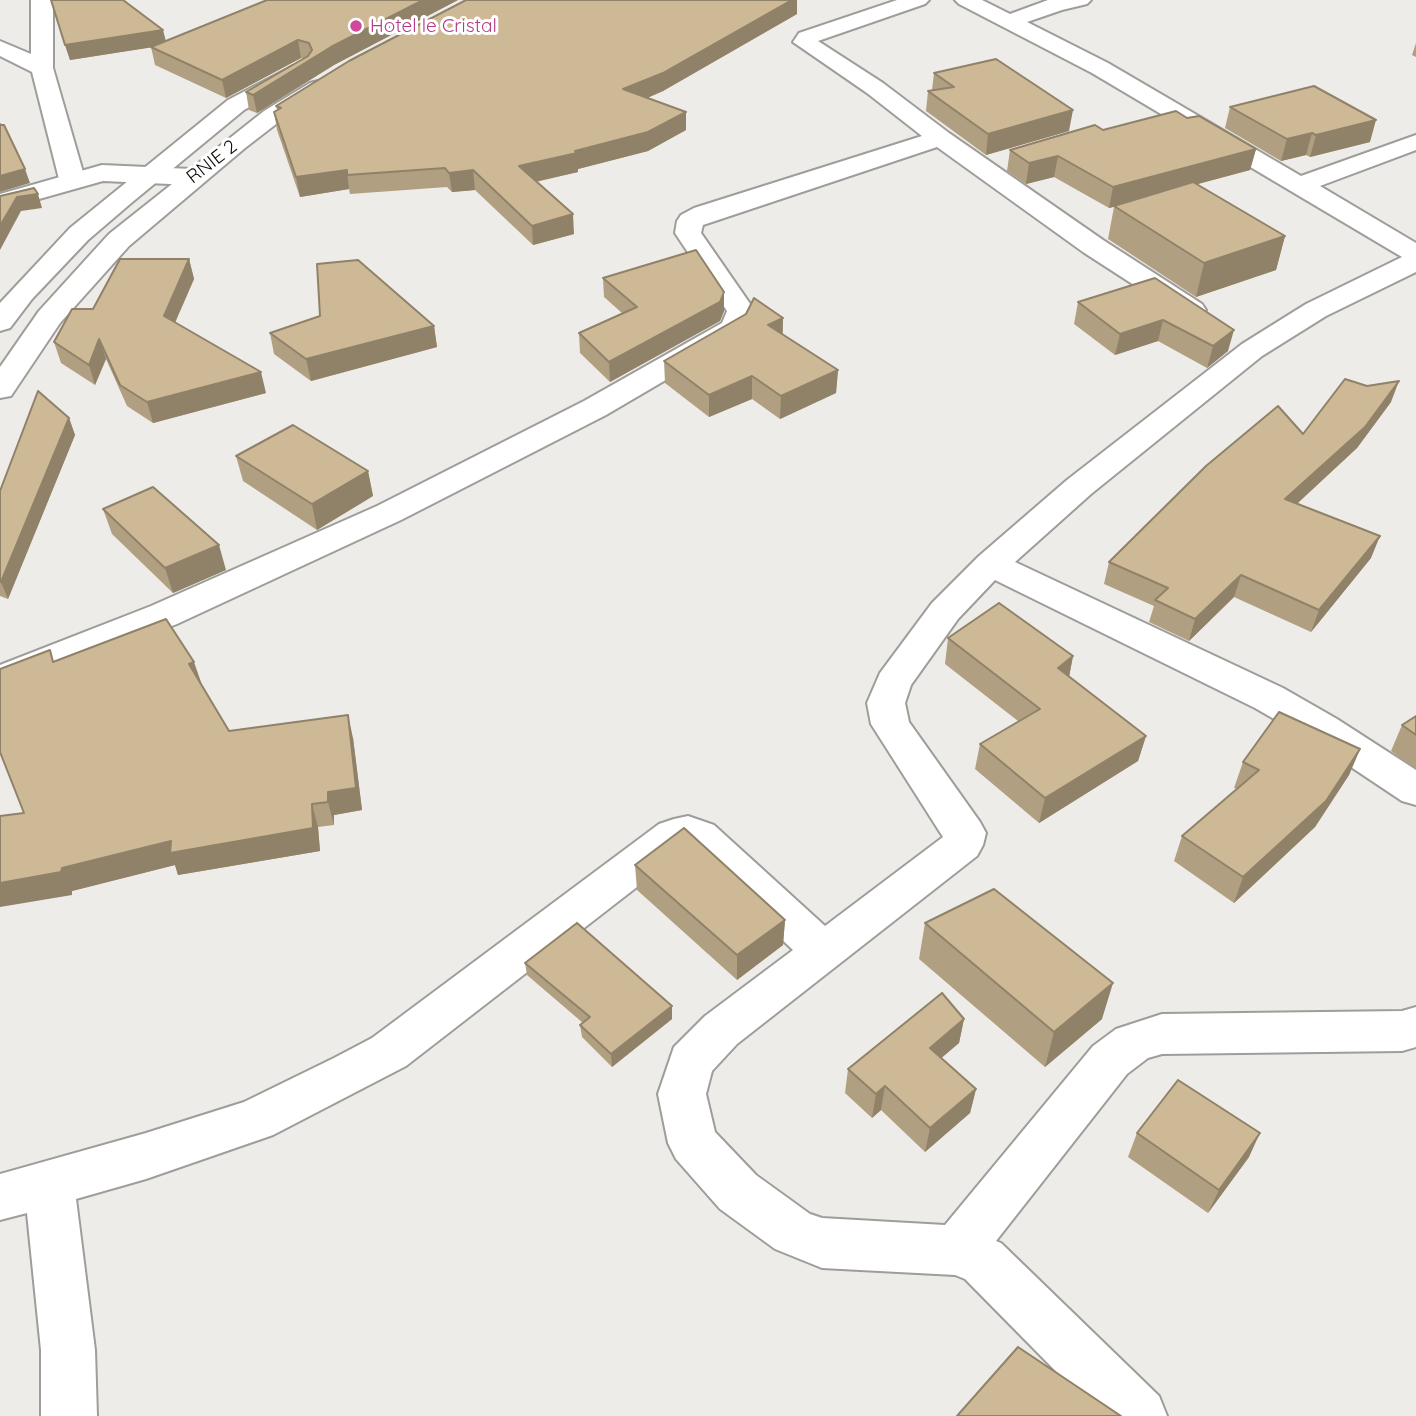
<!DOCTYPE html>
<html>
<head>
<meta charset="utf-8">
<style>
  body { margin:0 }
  canvas { display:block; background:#eeece8 }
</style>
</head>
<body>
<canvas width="1416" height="1416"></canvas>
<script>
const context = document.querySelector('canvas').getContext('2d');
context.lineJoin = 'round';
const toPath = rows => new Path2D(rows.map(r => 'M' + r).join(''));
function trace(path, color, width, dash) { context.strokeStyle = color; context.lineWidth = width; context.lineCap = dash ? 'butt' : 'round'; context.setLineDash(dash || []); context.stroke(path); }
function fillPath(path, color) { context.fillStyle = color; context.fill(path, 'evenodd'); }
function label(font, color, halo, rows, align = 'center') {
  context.font = font + ' Quicksand,sans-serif'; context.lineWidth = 6; context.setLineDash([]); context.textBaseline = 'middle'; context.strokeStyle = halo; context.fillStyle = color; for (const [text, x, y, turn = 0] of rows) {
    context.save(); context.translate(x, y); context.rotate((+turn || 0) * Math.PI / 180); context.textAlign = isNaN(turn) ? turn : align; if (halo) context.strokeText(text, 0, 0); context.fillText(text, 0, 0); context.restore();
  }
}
const minor = toPath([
  [31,0,53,0,53,68,85,179,81,184,72,187,63,184,59,179,32,72,0,56,0,41,31,54,31,0],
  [897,0,929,0,925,4,818,41,883,83,949,133,1103,240,1202,304,1206,310,1202,316,1192,319,1182,316,1083,252,937,147,703,225,701,233,755,311,744,334,606,415,401,520,177,624,0,693,0,665,151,606,377,506,584,401,722,323,727,311,675,233,677,221,681,215,694,208,922,136,867,93,793,42,799,33,897,0],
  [955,0,982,0,1010,14,1048,0,1091,0,1087,4,1062,10,1027,22,1108,63,1301,176,1416,135,1416,150,1320,186,1416,243,1416,272,1326,316,1262,356,1091,494,1015,562,1283,688,1337,719,1416,770,1416,805,1402,801,1309,739,1255,708,995,580,958,619,911,685,905,703,909,722,980,822,986,833,983,845,977,856,737,1044,712,1071,706,1094,715,1132,756,1175,810,1214,822,1218,945,1225,1093,1046,1116,1029,1162,1014,1402,1011,1416,1007,1416,1047,1402,1051,1162,1054,1148,1058,1127,1074,996,1241,1001,1243,1159,1396,1167,1416,1100,1416,965,1279,955,1275,822,1268,775,1249,720,1209,676,1159,668,1143,658,1094,674,1047,705,1016,793,950,686,849,406,1066,273,1135,146,1179,76,1199,95,1350,97,1416,41,1416,41,1350,27,1213,0,1220,0,1174,146,1133,244,1102,334,1058,372,1038,659,824,674,819,688,816,714,825,825,926,943,837,871,724,867,703,880,673,932,603,979,556,1067,480,1242,344,1306,304,1402,257,1092,73,959,4,955,0]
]);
const secondary = toPath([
  [102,165,192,169,201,172,205,177,201,182,192,185,103,181,0,210,0,194,102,165]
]);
const trunk = toPath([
  [293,66,301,68,304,73,301,78,244,110,130,204,88,240,32,299,10,328,0,331,0,303,70,228,228,100,293,66],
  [318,81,326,83,330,88,326,93,280,121,245,148,129,246,60,323,11,396,0,398,0,367,39,311,109,234,264,111,310,83,318,81]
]);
trace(minor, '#9f9d9a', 4);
trace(secondary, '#9f9d9a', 4);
trace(trunk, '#9f9d9a', 4);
fillPath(minor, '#fff');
fillPath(secondary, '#fff');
fillPath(trunk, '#fff');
fillPath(toPath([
  [267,0,458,0,334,65,257,113,249,110,246,92,304,59,301,58,226,98,155,65,151,47,70,60,56,16,166,41],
  [466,0,797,0,797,14,663,91,647,98,686,112,686,130,648,151,578,169,578,172,536,182,574,234,533,245,475,190,452,192,447,187,350,194,349,189,300,197,277,130,274,112,277,110,276,106],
  [1416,43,1416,57,1412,55],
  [934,73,1069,131,986,155,926,111,928,91,932,90],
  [1230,107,1370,142,1310,157,1306,155,1281,161,1225,128],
  [1187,118,1256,149,1250,170,1197,184,1285,236,1276,270,1196,297,1108,239,1114,207,1109,208,1054,177,1026,184,1007,171,1010,150,1103,130],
  [189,259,194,279,175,323,266,393,153,423,127,406,106,359,95,385,61,363,54,342,93,309],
  [603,278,724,292,724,311,720,321,610,382,580,353,579,333,622,313,604,297],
  [1155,278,1228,351,1207,368,1158,341,1115,355,1074,324,1078,302],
  [320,316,434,326,437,347,311,381,274,354,270,333],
  [783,318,783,334,838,370,836,393,780,419,752,399,709,417,665,383,664,361],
  [1391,402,1357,448,1297,504,1371,558,1311,632,1234,597,1189,641,1149,622,1154,606,1104,584,1109,562,1303,434],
  [69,418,75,435,8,599,0,596,0,491],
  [236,456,368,471,373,496,317,530,243,481],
  [103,509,226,570,173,593,112,534],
  [948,638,1073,656,1069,677,1146,736,1138,761,1039,823,975,769,980,744,1018,721,945,664],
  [54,662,201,685,229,731,353,738,362,810,334,815,334,825,318,827,320,851,178,875,175,865,72,891,72,895,24,813],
  [1416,716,1416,769,1391,751,1402,725],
  [1360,749,1349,775,1315,827,1234,903,1174,861,1182,836,1237,789,1234,788,1243,762],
  [635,865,785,920,783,945,737,980,637,890],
  [925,923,1102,1019,1045,1067,919,959],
  [525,963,672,1019,612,1067,582,1037,580,1025,583,1023,527,975],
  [964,1019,959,1043,941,1058,976,1089,970,1113,925,1152,881,1110,872,1118,845,1093,848,1069],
  [1137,1133,1249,1157,1208,1213,1128,1157]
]), '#b19f81');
fillPath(toPath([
  [423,0,458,0,334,65,257,113,253,95,331,47],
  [792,0,797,0,797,14,663,91,624,108,623,89],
  [163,30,167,45,70,60,65,45],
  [298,40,301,58,226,98,222,80],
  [1073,110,1069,131,986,155,988,134],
  [686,112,686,130,648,151,578,169,578,172,520,185,519,166,575,151],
  [1376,120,1370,142,1310,157,1316,135],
  [1312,133,1306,155,1281,161,1287,139],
  [1256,149,1250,170,1109,208,1113,187],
  [1058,156,1054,177,1026,184,1029,163],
  [25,169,30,183,0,192,0,176],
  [347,170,349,189,300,197,296,177],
  [473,170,475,190,452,192,449,173],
  [38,194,42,208,21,211,0,250,0,226,17,197],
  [573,214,574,234,533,245,532,226],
  [1285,236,1276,270,1196,297,1204,263],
  [189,259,194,279,169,336,164,316],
  [724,292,724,311,720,321,610,382,609,362],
  [783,318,782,340,768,325],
  [1163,320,1158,341,1115,355,1120,334],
  [434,326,437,347,311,381,306,359],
  [1234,330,1228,351,1207,368,1213,346],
  [99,339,106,359,95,385,89,365],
  [838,370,836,393,780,419,781,396],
  [261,372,266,393,153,423,147,402],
  [752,376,752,399,709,417,709,395],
  [1399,381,1391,402,1357,448,1278,521,1285,499],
  [69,418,75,435,8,599,1,582],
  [368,471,373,496,317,530,312,504],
  [1380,536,1371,558,1311,632,1319,610],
  [219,545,226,570,173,593,165,568],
  [1241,575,1234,597,1189,641,1195,619],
  [1073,656,1068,682,1058,668],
  [194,662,202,685,189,664],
  [348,715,353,738,362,810,334,815,334,825,328,802,328,792],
  [1146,736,1138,761,1039,823,1045,798],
  [1360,749,1349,775,1315,827,1234,903,1243,877],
  [312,804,318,827,320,851,178,875,175,865,72,891,72,895,0,907,0,883],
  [785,920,783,945,737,980,737,955],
  [1113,983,1102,1019,1045,1067,1054,1032],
  [672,1006,672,1019,612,1067,611,1054],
  [964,1019,959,1043,925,1072,930,1048],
  [885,1086,881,1110,872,1118,876,1094],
  [976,1089,970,1113,925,1152,930,1128],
  [1260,1133,1249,1157,1208,1213,1219,1190]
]), '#908269');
const building = toPath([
  [51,0,123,0,163,30,65,45,51,0],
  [267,0,423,0,331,47,253,95,246,92,308,56,312,50,309,43,298,40,222,80,151,47,267,0],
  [466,0,792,0,663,73,623,89,686,112,648,132,575,151,577,153,519,166,573,214,532,226,473,170,449,173,445,168,347,175,347,170,296,177,274,112,281,108,276,106,349,61,466,0],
  [996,59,1073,110,988,134,928,91,954,87,934,73,996,59],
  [1314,86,1376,120,1316,135,1312,133,1287,139,1230,107,1314,86],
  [1176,111,1187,118,1199,116,1256,149,1113,187,1058,156,1029,163,1010,150,1095,125,1103,130,1176,111],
  [0,124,1,125,4,125,25,169,0,176,0,124],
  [1193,182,1285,236,1204,263,1114,206,1193,182],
  [34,188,38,194,17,197,0,226,0,196,34,188],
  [696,250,724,292,720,302,609,362,579,333,637,307,603,278,696,250],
  [120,259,189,259,164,316,261,372,147,402,120,385,99,339,89,365,54,342,72,309,93,309,120,259],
  [358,260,434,326,306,359,270,333,320,316,317,264,358,260],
  [1155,278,1234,330,1213,346,1163,320,1120,334,1078,302,1155,278],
  [754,298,783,318,768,325,838,370,781,396,752,376,709,395,664,361,746,314,754,298],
  [1345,379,1367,386,1399,381,1365,427,1285,499,1380,536,1319,610,1241,575,1195,619,1155,600,1168,588,1109,562,1206,466,1278,406,1303,434,1345,379],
  [38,391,69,418,1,582,0,581,0,491,38,391],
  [293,425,368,471,312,504,236,456,293,425],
  [153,487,219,545,165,568,103,509,153,487],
  [999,603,1073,656,1058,668,1146,736,1045,798,980,744,1040,709,948,638,999,603],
  [166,619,194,662,189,664,229,731,348,715,356,788,328,792,328,802,312,804,313,828,170,853,171,841,62,868,61,872,0,883,0,816,24,813,0,752,0,669,50,650,53,662,166,619],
  [1279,712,1360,749,1326,801,1243,877,1182,836,1259,770,1243,762,1279,712],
  [1416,716,1416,735,1402,725,1416,716],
  [684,828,785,920,737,955,635,865,684,828],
  [994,889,1113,983,1054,1032,925,923,994,889],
  [577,923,672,1006,611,1054,580,1025,590,1017,525,963,577,923],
  [942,993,964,1019,930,1048,976,1089,930,1128,885,1086,876,1094,848,1069,942,993],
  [1178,1080,1260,1133,1219,1190,1137,1133,1178,1080],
  [1018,1347,1121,1416,957,1416,1018,1347]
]);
fillPath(building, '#ceb996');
trace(building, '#908269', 2);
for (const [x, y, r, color] of [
  [356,26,7,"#d1479c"]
]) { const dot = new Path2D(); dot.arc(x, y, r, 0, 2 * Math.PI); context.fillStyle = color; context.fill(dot); trace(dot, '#fff', 2.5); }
label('19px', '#b23c85', '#fff', [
  ["Hotel le Cristal",370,26]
], 'left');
label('19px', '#0d0d0c', '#fff', [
  ["RNIE 2",212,162,-38]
]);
</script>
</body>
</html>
